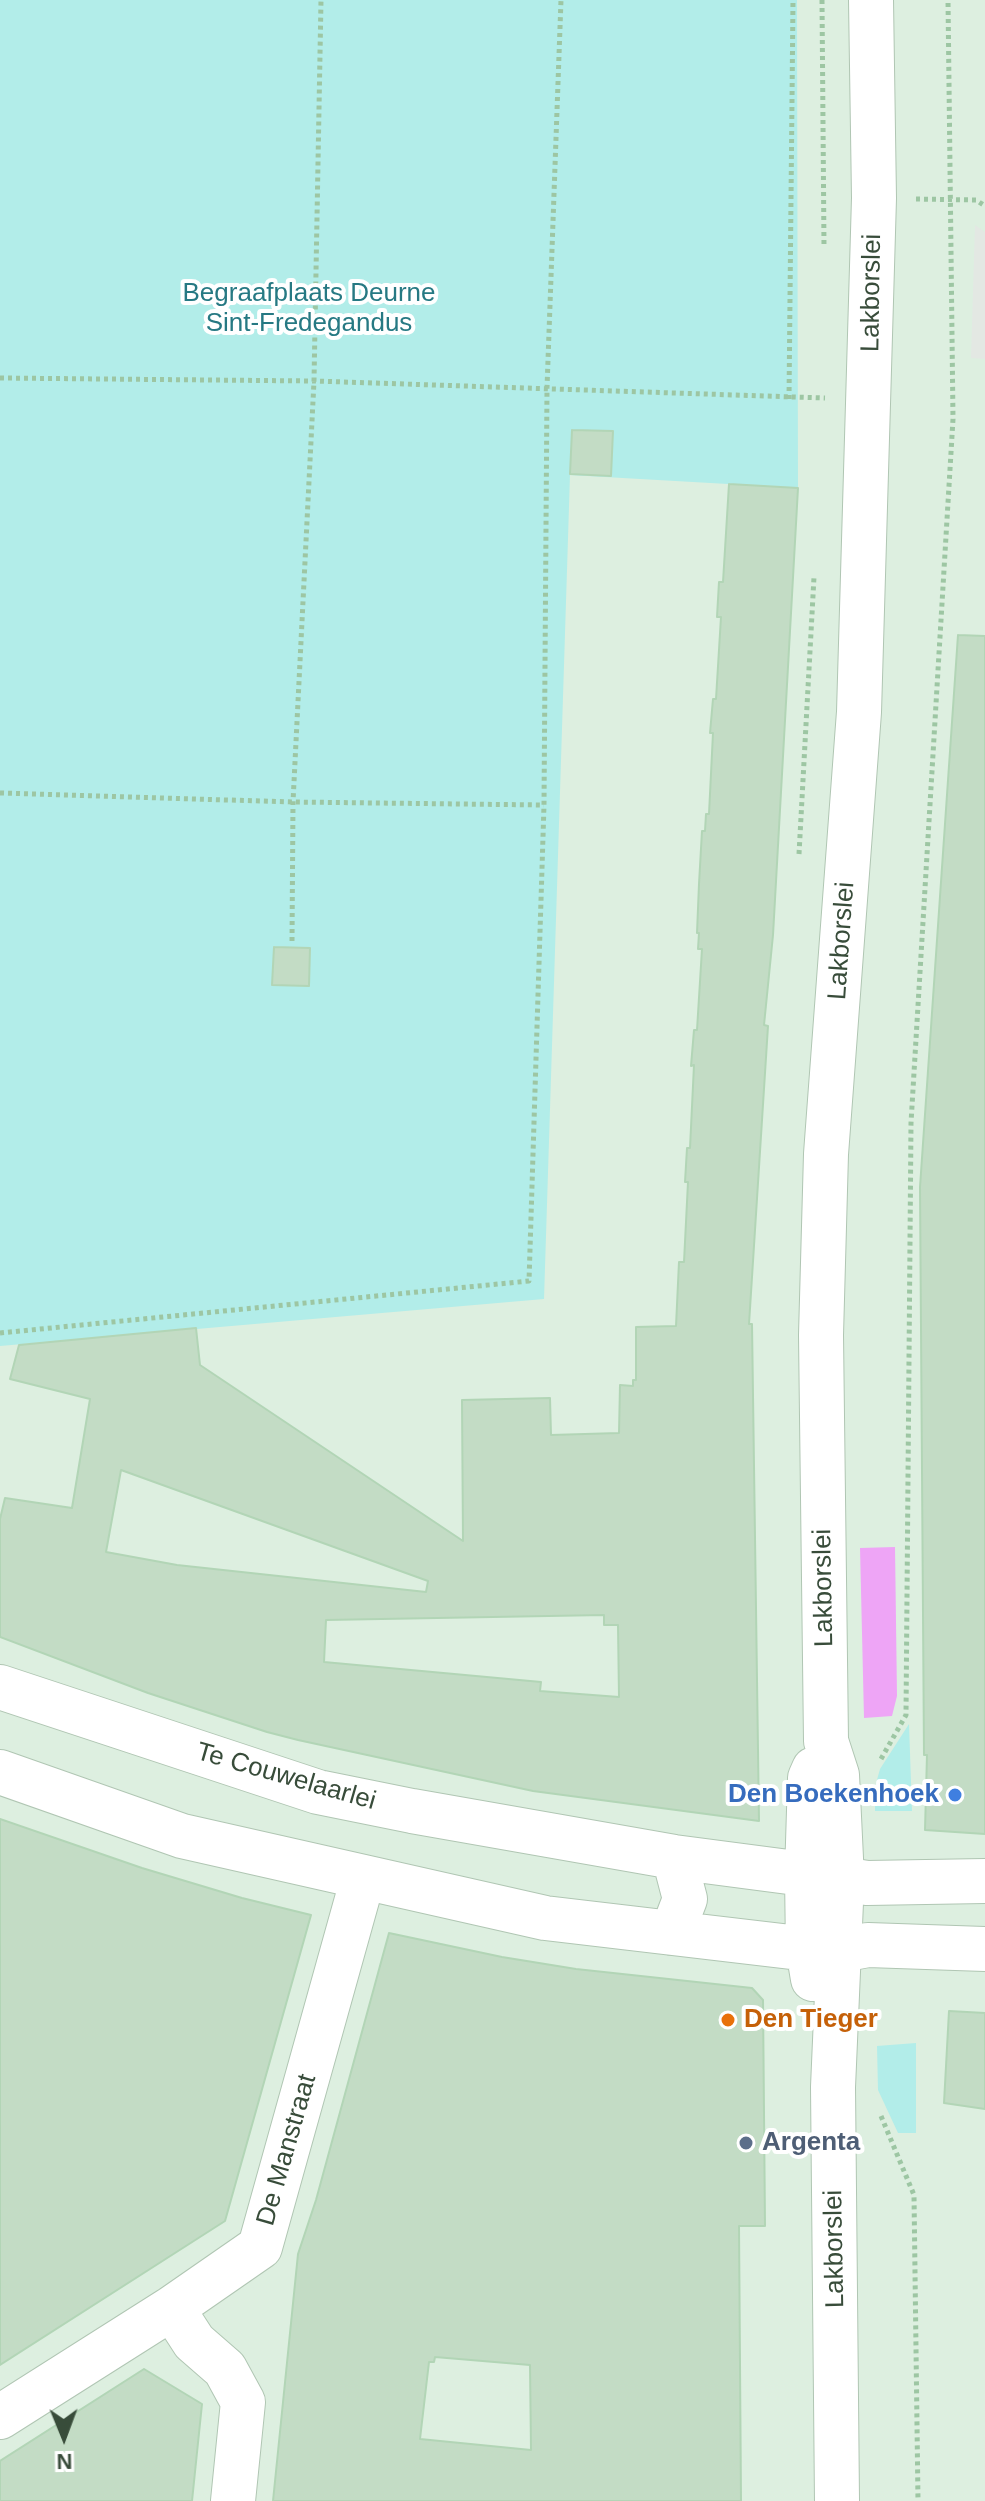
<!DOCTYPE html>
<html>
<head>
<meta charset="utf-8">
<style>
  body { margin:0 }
  #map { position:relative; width:985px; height:2501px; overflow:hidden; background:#ebf6ed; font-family:Arial,sans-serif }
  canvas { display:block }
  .north { position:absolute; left:24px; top:2397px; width:80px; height:80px; -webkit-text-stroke:6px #fff; paint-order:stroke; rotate:179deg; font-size:22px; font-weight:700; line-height:32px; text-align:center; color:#384c3a }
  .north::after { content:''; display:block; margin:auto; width:28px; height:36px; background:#384c3a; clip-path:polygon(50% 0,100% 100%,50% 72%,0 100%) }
</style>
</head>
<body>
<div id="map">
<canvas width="985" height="2501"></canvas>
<div class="north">N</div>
</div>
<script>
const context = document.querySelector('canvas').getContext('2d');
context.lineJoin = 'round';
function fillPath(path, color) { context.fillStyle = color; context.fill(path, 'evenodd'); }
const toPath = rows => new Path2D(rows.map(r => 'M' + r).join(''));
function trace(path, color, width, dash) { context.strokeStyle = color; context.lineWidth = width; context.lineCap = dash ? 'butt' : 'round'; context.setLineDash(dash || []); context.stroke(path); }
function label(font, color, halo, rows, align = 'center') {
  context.font = font + ' Arial,sans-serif'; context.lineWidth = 8; context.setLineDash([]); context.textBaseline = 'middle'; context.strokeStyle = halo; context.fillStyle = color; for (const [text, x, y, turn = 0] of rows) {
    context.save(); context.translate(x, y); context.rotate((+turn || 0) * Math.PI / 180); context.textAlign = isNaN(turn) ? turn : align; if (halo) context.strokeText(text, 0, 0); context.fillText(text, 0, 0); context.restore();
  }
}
fillPath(toPath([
  [0,0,985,0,985,2501,0,2501]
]), '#ddefe0');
fillPath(toPath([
  [0,0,797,0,798,488,570,475,544,1299,0,1346],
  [909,1724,912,1811,875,1811,875,1787,880,1769],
  [916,2043,916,2133,898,2133,878,2090,877,2046]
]), '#b2ede9');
fillPath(toPath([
  [975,225,985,232,985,359,971,358]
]), '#e3e8e3');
fillPath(toPath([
  [895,1547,897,1696,892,1716,864,1718,860,1548]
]), '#eea5f6');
const building = toPath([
  [572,430,613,431,611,476,570,474,572,430],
  [729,484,798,488,773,935,764,1025,768,1026,749,1324,752,1324,759,1821,533,1791,298,1740,267,1732,148,1693,0,1637,0,1519,5,1498,72,1508,90,1399,10,1379,19,1345,196,1328,200,1365,463,1541,462,1400,550,1398,551,1435,619,1433,620,1385,633,1386,633,1380,636,1380,636,1327,676,1326,679,1262,684,1262,688,1182,685,1182,687,1148,690,1148,694,1065,691,1066,694,1030,697,1030,702,949,698,949,699,933,697,933,699,884,702,831,705,831,706,814,709,814,713,733,710,733,713,699,716,699,721,617,717,617,719,582,723,582,729,484],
  [121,1470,428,1581,426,1592,177,1565,106,1552,121,1470],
  [604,1615,604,1625,618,1625,619,1697,540,1691,541,1682,324,1662,326,1620,604,1615],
  [958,635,985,636,985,1834,925,1830,927,1755,924,1755,920,1187,958,635],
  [274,947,310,948,309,986,272,985,274,947],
  [0,1819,142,1868,242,1898,311,1915,225,2221,0,2365,0,1819],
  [389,1933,502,1957,576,1969,752,1988,763,2000,765,2226,739,2226,741,2501,273,2501,298,2254,316,2200,389,1933],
  [435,2357,530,2365,531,2450,420,2439,429,2362,434,2362,435,2357],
  [949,2011,985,2013,985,2109,944,2103,949,2011],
  [144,2369,202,2404,192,2501,0,2501,0,2461,144,2369]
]);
fillPath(building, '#c3dcc5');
trace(building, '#b2d5b6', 2);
const minor = toPath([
  [842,1879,867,1883,985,1881],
  [841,1950,868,1945,985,1949],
  [172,2308,194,2342,225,2369,243,2402,233,2501],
  [0,2417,172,2308,260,2247,363,1878]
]);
const tertiary = toPath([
  [0,1687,318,1792,412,1811,674,1857,842,1879],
  [0,1772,182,1836,545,1918,808,1949,841,1950],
  [672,1933,685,1899,674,1857],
  [813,1979,808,1949,807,1875,810,1778,814,1769],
  [837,2501,833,2087,842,1879,837,1775,826,1741,821,1335,826,1154,859,712,874,198,871,0]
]);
trace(minor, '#b0c6b3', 46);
trace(tertiary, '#b0c6b3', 46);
trace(toPath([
  [822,0,824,247],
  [916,199,976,200,985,206],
  [0,378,314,381,825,398],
  [789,399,793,0],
  [0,793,293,802,544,805],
  [799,854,814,577],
  [292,941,293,802,314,381,321,0],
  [0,1333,529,1281,544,805,547,388,561,0],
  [881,1759,906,1715,911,1123,953,419,948,0],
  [881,2116,914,2195,918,2501]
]), '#9dc6a3', 5, [4, 4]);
trace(minor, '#fff', 44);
trace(tertiary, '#fff', 44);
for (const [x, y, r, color] of [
  [955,1795,8,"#3f7fe0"],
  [728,2020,8,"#e8710a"],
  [746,2143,8,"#5c6f8a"]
]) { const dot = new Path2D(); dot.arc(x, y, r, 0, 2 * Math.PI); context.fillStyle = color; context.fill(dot); trace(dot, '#fff', 3); }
label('26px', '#384c3a', '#fff', [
  ["Lakborslei",872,293,-89],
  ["Lakborslei",842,941,-86],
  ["Lakborslei",824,1588,-91],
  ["Te Couwelaarlei",286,1777,16],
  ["De Manstraat",287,2150,-74],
  ["Lakborslei",835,2249,-91]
]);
label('26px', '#267983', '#fff', [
  ["Begraafplaats Deurne",309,294],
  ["Sint-Fredegandus",309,324]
]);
label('bold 26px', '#366cbe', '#fff', [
  ["Den Boekenhoek",939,1795]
], 'right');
label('bold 26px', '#c56008', '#fff', [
  ["Den Tieger",744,2020]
], 'left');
label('bold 26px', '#4e5e75', '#fff', [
  ["Argenta",762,2143]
], 'left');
</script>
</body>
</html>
